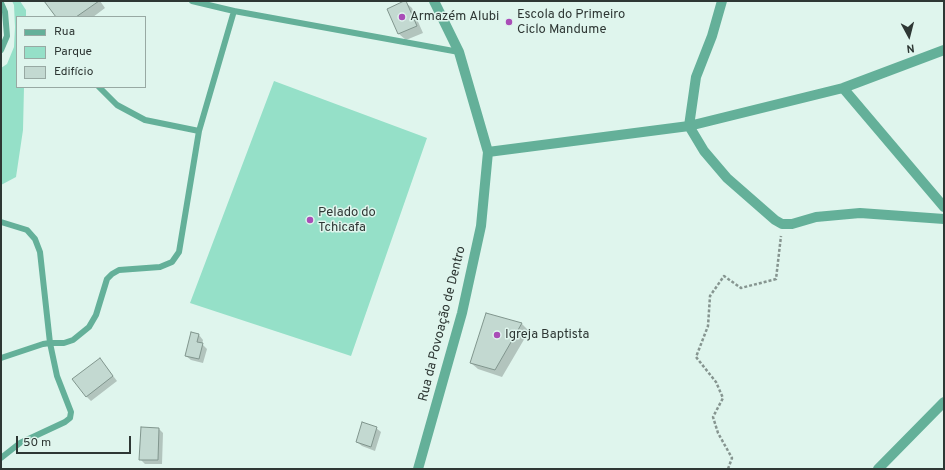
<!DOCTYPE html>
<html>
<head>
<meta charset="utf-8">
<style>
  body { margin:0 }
  #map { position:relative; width:945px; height:470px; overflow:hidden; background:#dff5ed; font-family:Overpass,sans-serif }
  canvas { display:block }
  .frame { position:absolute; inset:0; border:2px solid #2e3734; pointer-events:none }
  .legend { position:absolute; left:16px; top:16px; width:130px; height:72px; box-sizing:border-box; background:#dff5ed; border:1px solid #98a9a3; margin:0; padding:5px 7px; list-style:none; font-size:12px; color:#2e3734 }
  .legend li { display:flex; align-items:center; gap:8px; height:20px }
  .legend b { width:20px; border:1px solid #98a9a3 }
  .north { position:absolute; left:889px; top:16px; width:40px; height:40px; -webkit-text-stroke:3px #dff5ed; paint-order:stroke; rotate:173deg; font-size:11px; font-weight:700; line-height:16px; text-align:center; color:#2e3734 }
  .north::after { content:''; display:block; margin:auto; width:14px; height:18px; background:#2e3734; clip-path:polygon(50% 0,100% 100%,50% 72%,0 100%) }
  .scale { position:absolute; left:16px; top:436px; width:115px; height:18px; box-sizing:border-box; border:2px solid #2e3734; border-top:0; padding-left:5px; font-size:12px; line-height:14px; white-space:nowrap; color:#2e3734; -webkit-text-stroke:3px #dff5ed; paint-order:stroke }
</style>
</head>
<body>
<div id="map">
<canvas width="945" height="470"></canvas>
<div class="frame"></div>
<ul class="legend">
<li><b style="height:5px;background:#64b099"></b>Rua</li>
<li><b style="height:11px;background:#95e0c8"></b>Parque</li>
<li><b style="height:11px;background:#c3d9d1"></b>Edifício</li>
</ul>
<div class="north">N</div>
<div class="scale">50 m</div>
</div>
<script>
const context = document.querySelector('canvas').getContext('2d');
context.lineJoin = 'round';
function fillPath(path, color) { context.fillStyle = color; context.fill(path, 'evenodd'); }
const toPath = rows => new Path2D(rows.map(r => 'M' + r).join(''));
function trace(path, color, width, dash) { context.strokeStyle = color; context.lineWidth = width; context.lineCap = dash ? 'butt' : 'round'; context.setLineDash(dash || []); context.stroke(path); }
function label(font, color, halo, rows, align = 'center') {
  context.font = font + ' Overpass,sans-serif'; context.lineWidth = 3; context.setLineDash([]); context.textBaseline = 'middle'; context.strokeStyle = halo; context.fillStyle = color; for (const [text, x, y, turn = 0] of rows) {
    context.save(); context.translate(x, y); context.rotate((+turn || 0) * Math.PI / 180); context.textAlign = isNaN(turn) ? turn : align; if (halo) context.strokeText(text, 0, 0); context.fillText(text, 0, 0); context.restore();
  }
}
fillPath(toPath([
  [12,1,20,1,26,10,26,17,17,17,17,87,24,87,23,130,16,177,1,185,1,68,7,64,14,47,15,27,14,5],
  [274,81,427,138,351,356,190,303]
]), '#95e0c8');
fillPath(toPath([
  [45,1,100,1,105,8,93,17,57,17],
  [405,2,412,8,423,33,406,40,399,34,388,9],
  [487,314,522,324,529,331,502,377,478,369,471,363],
  [192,333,199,335,203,340,202,344,207,349,203,363,191,360,186,356],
  [100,359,104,364,117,381,91,401,86,396],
  [376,428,381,432,375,451,362,446,357,442],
  [159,429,163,433,162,464,145,464,140,459]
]), '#0003');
const building = toPath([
  [44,1,99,1,76,17,56,17,44,1],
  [404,1,406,1,417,26,398,34,387,9,404,1],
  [486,313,522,323,495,370,470,363,486,313],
  [191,332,199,334,197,342,203,343,199,359,185,356,191,332],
  [100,358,113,376,86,397,72,379,100,358],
  [362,422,377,427,371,447,356,442,362,422],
  [141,427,159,428,158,460,139,460,141,427]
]);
fillPath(building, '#c3d9d1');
trace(building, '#80958d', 1);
trace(toPath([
  [728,469,732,458,718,433,713,417,723,398,716,382,696,357,708,326,710,296,724,276,741,288,776,279,781,236]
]), '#869590', 2.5, [3, 2]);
trace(toPath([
  [192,1,234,11,459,52],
  [1,3,5,12,7,36,1,50],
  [99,87,117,105,145,120,199,131],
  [1,222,27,230,35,239,40,252,50,343,57,376,71,412,70,418,65,422,20,443,1,458],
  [1,358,43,344,50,343,64,343,73,340,89,327,96,315,107,279,112,274,119,270,160,267,172,262,179,252,199,131,234,11]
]), '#64b099', 6);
trace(toPath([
  [722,1,712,36,696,77,689,126,704,151,727,178,775,220,782,224,792,224,816,217,860,213,944,219],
  [843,88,944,207],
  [488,152,689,126,843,88,944,50],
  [418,469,462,313,481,226,488,152,459,52,434,1],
  [878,469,944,402]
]), '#64b099', 10);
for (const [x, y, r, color] of [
  [402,17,4,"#a94db7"],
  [509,22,4,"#a94db7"],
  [310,220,4,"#a94db7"],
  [497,335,4,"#a94db7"]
]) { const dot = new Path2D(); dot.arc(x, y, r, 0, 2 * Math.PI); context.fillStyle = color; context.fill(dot); trace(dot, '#dff5ed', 1.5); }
label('13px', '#2e3734', '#dff5ed', [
  ["Escola do Primeiro",517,15],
  ["Ciclo Mandume",517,30],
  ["Armazém Alubi",410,17],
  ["Pelado do",318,213],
  ["Tchicafa",318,228],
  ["Igreja Baptista",505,335]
], 'left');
label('13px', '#2e3734', '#dff5ed', [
  ["Rua da Povoação de Dentro",443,324,-76]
]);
</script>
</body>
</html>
